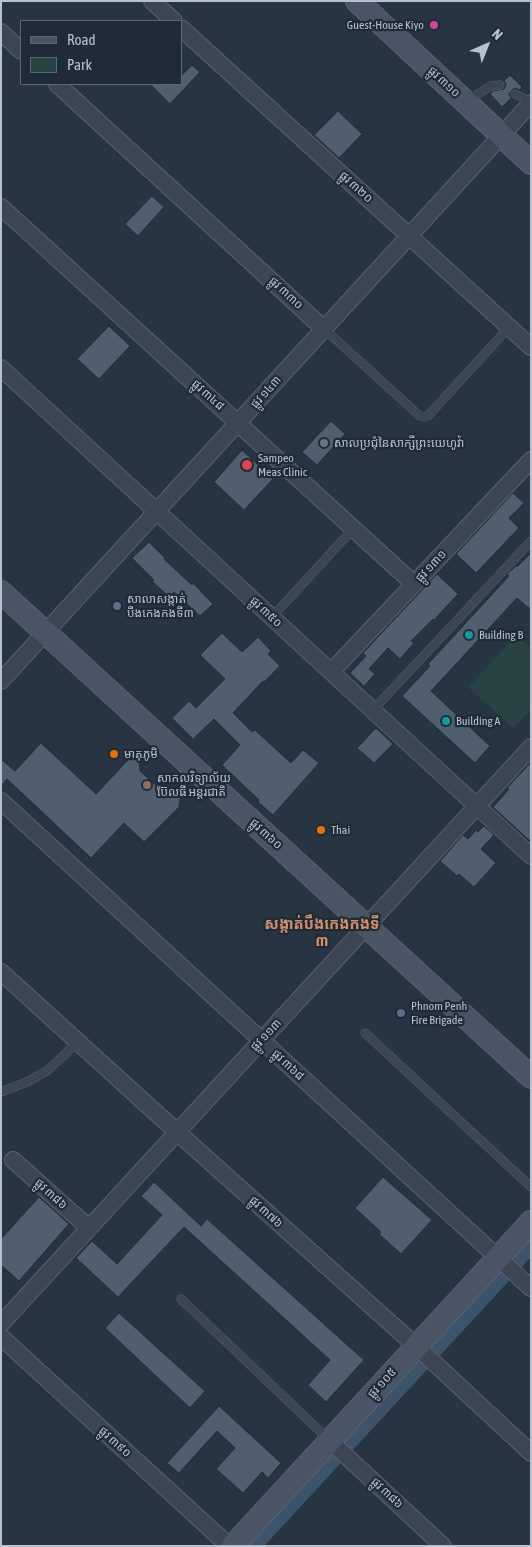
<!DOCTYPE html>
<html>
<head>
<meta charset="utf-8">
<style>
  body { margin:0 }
  #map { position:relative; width:532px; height:1547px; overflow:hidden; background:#273442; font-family:"Asap Condensed",sans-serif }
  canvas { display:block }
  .frame { position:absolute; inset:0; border:2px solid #b8c1cc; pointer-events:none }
  .legend { position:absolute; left:20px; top:20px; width:162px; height:65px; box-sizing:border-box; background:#1f2b37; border:1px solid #5c6773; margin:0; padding:6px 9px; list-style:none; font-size:15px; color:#b8c1cc }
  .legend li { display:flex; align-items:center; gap:10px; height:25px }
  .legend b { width:25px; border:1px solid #5c6773 }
  .north { position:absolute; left:462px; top:20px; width:50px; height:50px; -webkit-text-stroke:4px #1f2b37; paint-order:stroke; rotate:44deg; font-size:14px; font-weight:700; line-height:20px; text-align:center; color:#b8c1cc }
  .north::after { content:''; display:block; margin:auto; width:18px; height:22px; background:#b8c1cc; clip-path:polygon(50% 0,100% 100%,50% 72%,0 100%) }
</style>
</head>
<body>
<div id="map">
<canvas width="532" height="1547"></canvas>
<div class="frame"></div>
<ul class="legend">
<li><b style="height:6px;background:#495565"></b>Road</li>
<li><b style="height:14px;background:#294243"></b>Park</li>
</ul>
<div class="north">N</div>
</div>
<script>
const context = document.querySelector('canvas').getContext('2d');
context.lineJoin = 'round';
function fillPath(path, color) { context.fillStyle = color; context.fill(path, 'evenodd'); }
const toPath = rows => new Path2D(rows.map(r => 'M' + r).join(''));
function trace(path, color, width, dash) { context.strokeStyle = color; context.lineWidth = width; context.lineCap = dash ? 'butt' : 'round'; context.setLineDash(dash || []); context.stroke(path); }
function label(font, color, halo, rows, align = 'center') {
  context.font = font + ' "Asap Condensed","Noto Sans Khmer",sans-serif'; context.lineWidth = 4.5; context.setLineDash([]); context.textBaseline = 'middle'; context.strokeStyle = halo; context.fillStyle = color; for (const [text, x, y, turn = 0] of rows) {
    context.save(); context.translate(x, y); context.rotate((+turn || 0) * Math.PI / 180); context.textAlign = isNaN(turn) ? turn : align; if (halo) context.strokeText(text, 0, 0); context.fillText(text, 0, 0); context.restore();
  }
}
fillPath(toPath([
  [517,635,531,648,531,710,513,728,468,687]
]), '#294243');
trace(toPath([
  [254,1546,531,1246]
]), '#3c536a', 15);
const building = toPath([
  [192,65,200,72,170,104,150,84,181,84,181,76,192,65],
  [510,75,522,87,520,90,515,88,512,90,509,94,511,98,502,107,490,94,493,91,504,89,506,85,504,81,510,75],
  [338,111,362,134,339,158,314,135,338,111],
  [152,196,164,207,138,236,125,224,152,196],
  [109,326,130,346,99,379,77,359,109,326],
  [331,421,345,434,317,465,302,452,331,421],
  [242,450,273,479,244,510,214,482,242,450],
  [513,493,524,503,509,518,519,528,476,573,456,554,513,493],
  [149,542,165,558,164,559,192,585,193,583,213,604,200,616,174,592,169,597,152,581,154,580,132,558,149,542],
  [531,553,531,610,517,598,431,691,490,746,475,763,402,696,430,666,428,664,509,576,507,574,516,566,517,567,531,553],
  [437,574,458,594,434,620,433,619,411,641,414,643,400,659,388,648,369,669,375,674,364,686,350,673,366,656,363,653,437,574],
  [222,633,242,652,258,637,271,651,268,654,280,666,264,682,263,681,233,713,252,732,255,730,291,763,303,750,319,763,273,815,258,802,259,800,222,765,240,745,214,719,193,739,172,718,189,701,196,708,225,679,200,655,222,633],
  [376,728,393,744,374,763,357,748,376,728],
  [41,743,96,794,128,760,139,758,140,771,168,796,181,794,179,807,144,842,124,823,91,858,7,779,1,786,1,759,15,771,41,743],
  [531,762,531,842,493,807,509,789,507,788,531,762],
  [484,826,494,835,481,849,496,863,474,887,459,874,457,876,440,861,463,835,468,839,476,830,478,832,484,826],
  [383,1177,432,1220,401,1254,379,1234,381,1232,355,1208,383,1177],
  [154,1182,201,1226,207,1219,364,1360,326,1402,308,1385,330,1360,184,1227,118,1297,76,1258,92,1241,117,1264,162,1215,141,1196,154,1182],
  [39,1197,69,1224,19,1281,1,1265,1,1239,39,1197],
  [119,1313,205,1391,190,1408,105,1328,119,1313],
  [219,1406,281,1463,268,1478,262,1472,243,1493,216,1469,235,1448,217,1431,179,1473,167,1463,219,1406]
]);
fillPath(building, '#505f6d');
trace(building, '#212d39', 1);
const lane = toPath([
  [515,94,531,102],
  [466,101,491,86,500,85],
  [324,329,420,416,424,417,428,416,509,327],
  [272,617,353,529],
  [373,710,531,541],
  [365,1033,531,1187],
  [1,1092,29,1081,48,1070,78,1042],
  [181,1299,328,1439]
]);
const street = toPath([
  [152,1,174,21],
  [181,28,531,347],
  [1,32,21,51],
  [57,84,324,329],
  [1,207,414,584],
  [1,368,531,856],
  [331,672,531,460],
  [1,681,531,103],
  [1,801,531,1288],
  [1,972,177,1132,416,1346,531,1453],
  [13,1160,89,1228],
  [1,1324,531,747],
  [1,1337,229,1546],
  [330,1441,443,1546]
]);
const secondary = toPath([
  [357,1,531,163],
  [1,592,531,1077],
  [233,1546,531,1222]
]);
trace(lane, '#59646f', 9);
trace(street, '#59646f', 18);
trace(secondary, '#59646f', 24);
trace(lane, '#3b4652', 8);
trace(street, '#3b4652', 16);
trace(secondary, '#495565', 22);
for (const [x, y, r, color] of [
  [434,25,5,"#d1479c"],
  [324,443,5,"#6b7280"],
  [247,465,6,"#e0444e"],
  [117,606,5,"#5c6f8a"],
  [469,635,5,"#0f9aa8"],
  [446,721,5,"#0f9aa8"],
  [114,754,5,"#e8710a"],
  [147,785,5,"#8d6e63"],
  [321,830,5,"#e8710a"],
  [401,1013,5,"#5c6f8a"]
]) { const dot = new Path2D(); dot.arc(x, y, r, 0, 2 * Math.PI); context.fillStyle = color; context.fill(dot); trace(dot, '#1f2b37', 2); }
label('12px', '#b8c1cc', '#1f2b37', [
  ["Guest-House Kiyo",424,25,"right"],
  ["សាលប្រជុំនៃសាក្សីព្រះយេហូវ៉ា",334,443],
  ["Sampeo",258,458],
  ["Meas Clinic",258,472],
  ["សាលាសង្កាត់",127,599],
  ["បឹងកេងកងទី៣",127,613],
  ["Building B",479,635],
  ["Building A",456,721],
  ["មាតុភូមិ",124,754],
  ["សាកលវិទ្យាល័យ",157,778],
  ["ប៊ែលធី អន្តរជាតិ",157,792],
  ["Thai",331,830],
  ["Phnom Penh",411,1006],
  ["Fire Brigade",411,1020]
], 'left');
label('12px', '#b8c1cc', '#1f2b37', [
  ["ផ្លូវ ៣១០",444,82,43],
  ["ផ្លូវ ៣២០",356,187,42],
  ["ផ្លូវ ៣៣០",286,293,43],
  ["ផ្លូវ ១៤៣",266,392,-48],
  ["ផ្លូវ ៣៤៨",208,395,42],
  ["ផ្លូវ ១៣១",431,566,-47],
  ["ផ្លូវ ៣៥០",266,612,43],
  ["ផ្លូវ ៣៦០",266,834,42],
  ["ផ្លូវ ១១៣",266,1035,-47],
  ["ផ្លូវ ៣៦៨",288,1065,43],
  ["ផ្លូវ ៣៨៦",51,1194,42],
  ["ផ្លូវ ៣៧៦",266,1212,42],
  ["ផ្លូវ ១០៥",382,1383,-48],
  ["ផ្លូវ ៣៩០",115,1442,42],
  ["ផ្លូវ ៣៨៦",387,1493,43]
]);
label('bold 15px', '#d69069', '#1f2b37', [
  ["សង្កាត់បឹងកេងកងទី",322,924],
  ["៣",322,941]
]);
</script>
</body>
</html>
